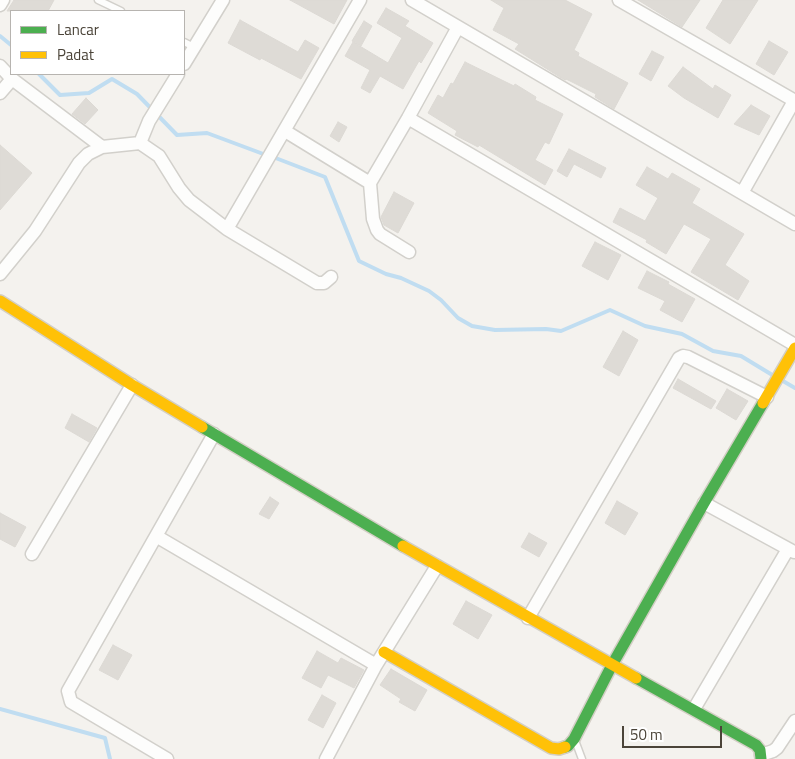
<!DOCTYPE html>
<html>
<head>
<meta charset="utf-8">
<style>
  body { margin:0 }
  #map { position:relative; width:795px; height:759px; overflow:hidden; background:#f4f2ee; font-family:"Titillium Web",sans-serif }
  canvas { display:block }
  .legend { position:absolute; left:10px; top:10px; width:175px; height:65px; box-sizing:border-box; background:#fff; border:1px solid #b7b4b0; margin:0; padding:6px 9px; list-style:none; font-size:15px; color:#4b4439 }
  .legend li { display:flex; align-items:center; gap:10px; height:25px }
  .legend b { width:25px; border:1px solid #b7b4b0 }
  .scale { position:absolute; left:622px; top:726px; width:100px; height:22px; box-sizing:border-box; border:2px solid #4b4439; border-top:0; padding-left:6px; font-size:15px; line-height:18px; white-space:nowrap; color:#4b4439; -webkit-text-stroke:4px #fff; paint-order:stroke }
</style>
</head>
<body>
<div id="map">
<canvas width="795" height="759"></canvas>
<ul class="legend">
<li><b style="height:6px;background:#4caf50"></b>Lancar</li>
<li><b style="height:6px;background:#ffc107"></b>Padat</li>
</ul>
<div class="scale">50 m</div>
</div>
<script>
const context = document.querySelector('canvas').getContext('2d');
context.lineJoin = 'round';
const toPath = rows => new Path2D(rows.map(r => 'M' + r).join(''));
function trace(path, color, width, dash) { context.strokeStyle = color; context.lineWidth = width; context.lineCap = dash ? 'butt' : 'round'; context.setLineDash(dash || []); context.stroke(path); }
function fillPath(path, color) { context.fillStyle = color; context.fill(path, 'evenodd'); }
trace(toPath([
  [0,36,11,45],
  [39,74,60,95,89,93,112,79,137,94,177,135,207,133,266,155],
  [273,157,325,177,359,261,386,274,401,278,429,291,441,300,458,318,472,326,495,330,546,329,561,331,610,310,645,326,682,334,713,351,741,356,774,376],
  [783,381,795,388],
  [0,709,105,738,110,759]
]), '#c0ddf1', 4);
const building = toPath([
  [14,0,54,0,48,11,7,11,14,0],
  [290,0,347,0,334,24,290,0],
  [491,0,565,0,592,14,574,50,579,53,578,56,628,83,614,109,595,97,596,94,566,79,566,80,563,79,515,49,519,44,493,30,504,8,491,0],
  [638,0,700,0,682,27,638,0],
  [723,0,758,0,730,44,706,28,723,0],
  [386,8,409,21,405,26,433,43,421,63,419,61,403,89,380,76,370,93,361,88,370,70,345,56,353,42,388,63,402,38,377,23,386,8],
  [240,20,298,52,305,40,319,48,301,79,261,58,260,60,228,43,240,20],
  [364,21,372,26,361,46,352,41,364,21],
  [769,41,788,52,774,75,756,64,769,41],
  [652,51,664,57,651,81,639,74,652,51],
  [465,62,514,86,515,84,536,97,535,100,563,114,549,144,545,142,535,160,553,170,545,185,479,145,478,147,455,135,457,131,428,113,438,95,443,98,451,83,453,84,465,62],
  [683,67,713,89,715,85,731,95,718,118,684,98,668,86,683,67],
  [86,98,98,110,85,124,72,114,86,98],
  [751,105,770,116,759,135,734,124,751,105],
  [338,122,347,127,339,142,330,136,338,122],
  [0,145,32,173,0,210,0,145],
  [569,149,606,168,601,178,574,164,567,177,557,171,569,149],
  [647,167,668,179,672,173,700,189,692,203,744,234,725,265,749,281,738,300,691,272,711,239,684,224,666,254,646,242,647,240,613,222,620,208,645,221,658,198,636,185,647,167],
  [394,192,414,203,398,233,384,225,381,217,394,192],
  [595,242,621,255,608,280,582,266,595,242],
  [647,271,669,282,668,284,695,299,682,322,660,310,665,301,638,288,647,271],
  [623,331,638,340,619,376,603,367,623,331],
  [678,379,716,401,711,409,673,388,678,379],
  [727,389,748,401,736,420,716,408,727,389],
  [72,414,97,428,89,442,65,428,72,414],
  [270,497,279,503,269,519,259,514,270,497],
  [617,501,638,513,625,535,605,523,617,501],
  [0,513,26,527,15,547,0,539,0,513],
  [529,533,547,543,539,557,521,547,529,533],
  [466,601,492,615,478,639,453,624,466,601],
  [113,645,132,655,118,680,99,670,113,645],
  [317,651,338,663,341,658,364,670,354,688,328,675,321,688,302,678,317,651],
  [391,669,427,690,415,711,399,702,401,699,380,685,391,669],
  [322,695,336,703,323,728,308,720,322,695]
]);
fillPath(building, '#dedbd6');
trace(building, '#dcd9d4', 1);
const lane = toPath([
  [98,0,121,11],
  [184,42,194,47],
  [576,743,582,759]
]);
const street = toPath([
  [412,0,795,224],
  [619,0,795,101],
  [0,5,3,0],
  [184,64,223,0],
  [0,66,12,79],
  [0,93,12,79,102,147,140,143,149,121,178,74],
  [408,118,795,345],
  [285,131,370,183,408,118,458,27],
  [140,143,159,156,179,188,189,200,227,229,360,0],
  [370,183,373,219,377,230,380,234,409,252],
  [742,193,794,101],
  [227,229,317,283,324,283,331,277],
  [0,274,35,231,79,163,88,154,102,147],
  [704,503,794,552],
  [156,536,376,665],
  [32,554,132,385],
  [528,618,679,358,683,356,688,357,767,397],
  [694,709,788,549],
  [761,755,773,751,777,748,795,721],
  [167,759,71,702,68,691,214,434],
  [326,759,376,665,437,566]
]);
const fast = toPath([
  [202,427,403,546],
  [636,678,756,745,760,750,761,759],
  [565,747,568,746,574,739,612,665,704,503,763,403]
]);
const slow = toPath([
  [0,301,132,385,202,427],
  [763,403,795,348],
  [403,546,636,678],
  [384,652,551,748,559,749,565,747]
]);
trace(lane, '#d2d0cb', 9);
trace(street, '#d2d0cb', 15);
trace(fast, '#d3cfc5', 14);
trace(slow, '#d3cfc5', 14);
trace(lane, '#fdfdfc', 6);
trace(street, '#fdfdfc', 12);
trace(fast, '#4caf50', 11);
trace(slow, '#ffc107', 11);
</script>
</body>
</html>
